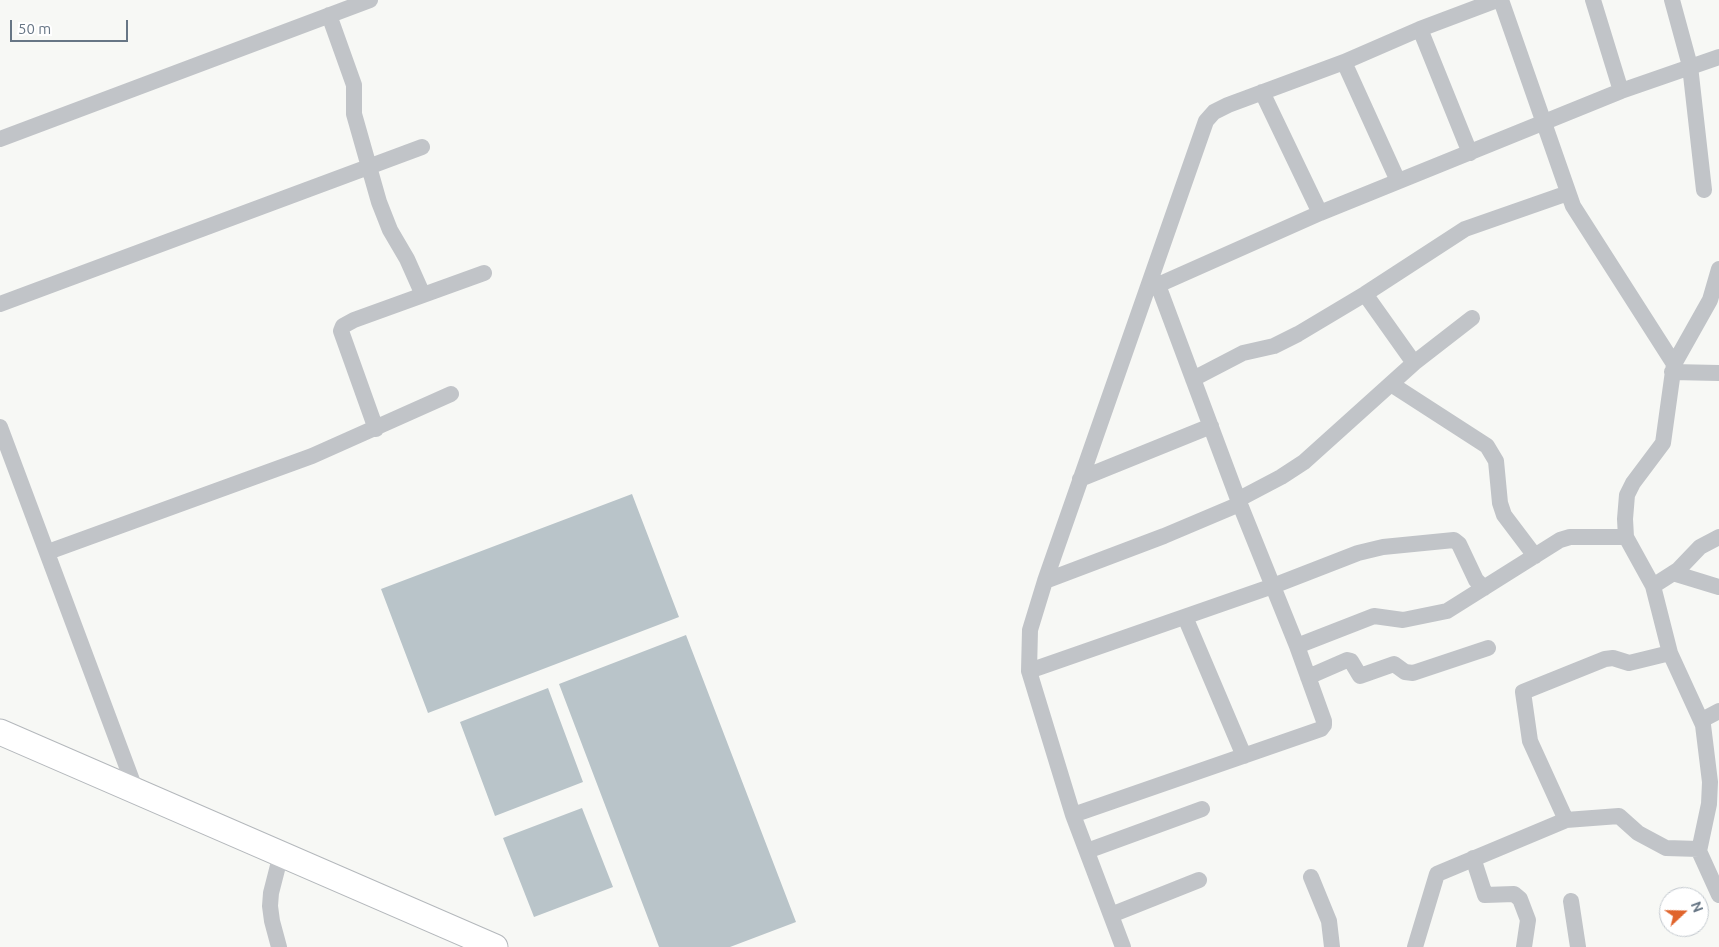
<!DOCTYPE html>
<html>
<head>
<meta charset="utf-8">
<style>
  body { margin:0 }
  #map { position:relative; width:1719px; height:947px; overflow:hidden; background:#f7f8f5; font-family:Ubuntu,sans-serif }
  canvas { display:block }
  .north { position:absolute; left:1659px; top:887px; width:50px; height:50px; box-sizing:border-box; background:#fff; border:1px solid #c2c8ce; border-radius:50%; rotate:69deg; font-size:14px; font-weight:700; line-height:20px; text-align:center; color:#677685 }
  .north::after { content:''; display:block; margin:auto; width:18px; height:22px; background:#e0642c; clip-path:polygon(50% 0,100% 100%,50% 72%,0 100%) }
  .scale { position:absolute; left:10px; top:20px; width:118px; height:22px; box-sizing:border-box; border:2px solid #677685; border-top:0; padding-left:6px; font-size:15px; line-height:18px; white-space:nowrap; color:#677685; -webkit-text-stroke:4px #fff; paint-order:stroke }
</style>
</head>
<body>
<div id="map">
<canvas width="1719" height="947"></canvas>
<div class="north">N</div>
<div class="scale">50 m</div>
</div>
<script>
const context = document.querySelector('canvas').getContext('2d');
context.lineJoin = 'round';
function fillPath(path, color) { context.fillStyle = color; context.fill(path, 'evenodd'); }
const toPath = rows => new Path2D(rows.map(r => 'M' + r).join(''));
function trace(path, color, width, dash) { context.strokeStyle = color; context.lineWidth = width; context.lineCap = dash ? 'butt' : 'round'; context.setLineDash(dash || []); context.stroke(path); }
fillPath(toPath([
  [632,494,679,617,428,713,381,589],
  [686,635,796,922,730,947,659,947,559,684],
  [548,688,583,782,495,816,460,722],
  [582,808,613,887,534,917,503,838]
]), '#b9c4c9');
const primary = toPath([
  [0,732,495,947]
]);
trace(primary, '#b4b8bc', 27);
trace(toPath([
  [1501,0,1573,206,1674,364],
  [1593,0,1621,91],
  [1672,0,1690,66,1704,190],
  [329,15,354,85,354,114,379,202,390,230,407,259,423,295],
  [1420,29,1470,153],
  [1344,62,1398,181],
  [1262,92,1320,213],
  [0,139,370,0],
  [1719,269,1710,300,1674,364,1663,443,1633,483,1627,495,1625,519,1626,537,1653,586,1670,653,1703,725,1710,782,1709,804,1699,851,1719,895],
  [1158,285,1239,502,1297,646],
  [1148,288,1158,285,1320,213,1621,91,1719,57],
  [1365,294,1414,363],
  [0,304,422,147],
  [1672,372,1719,373],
  [1193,379,1243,353,1274,346,1298,334,1365,294,1465,229,1568,193],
  [1391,384,1487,446,1496,461,1500,503,1504,515,1535,556],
  [0,427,136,791],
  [376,429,341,331,343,326,354,320,484,273],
  [1080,479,1211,426],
  [48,552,312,456,451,394],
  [1673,573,1719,587],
  [1045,581,1164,536,1235,506,1243,497,1281,477,1304,462,1414,363,1472,318],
  [1653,586,1678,570,1700,547,1719,537],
  [1185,617,1244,756],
  [1029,671,1273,586,1358,553,1383,547,1454,540,1459,544,1476,580,1484,588],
  [1308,677,1347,660,1351,661,1360,676,1394,664,1405,672,1413,673,1488,648],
  [1702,720,1719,711],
  [1073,815,1321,729,1324,725,1324,721,1297,646,1374,616,1403,620,1447,611,1560,540,1570,537,1626,537],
  [1566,820,1530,741,1523,692,1605,659,1613,658,1629,663,1670,653],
  [1087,851,1202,809],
  [1473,858,1485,895,1514,894,1520,899,1528,920,1524,947],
  [1311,877,1329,921,1332,947],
  [1571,901,1578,947],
  [1111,915,1199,880],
  [279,947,272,921,270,906,271,893,281,854],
  [1123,947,1073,815,1029,671,1030,630,1045,581,1206,121,1214,112,1228,105,1344,62,1420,29,1497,0],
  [1415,947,1437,874,1566,820,1619,816,1638,833,1666,848,1699,849]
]), '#c1c4c8', 16);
trace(primary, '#fff', 25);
</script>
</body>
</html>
